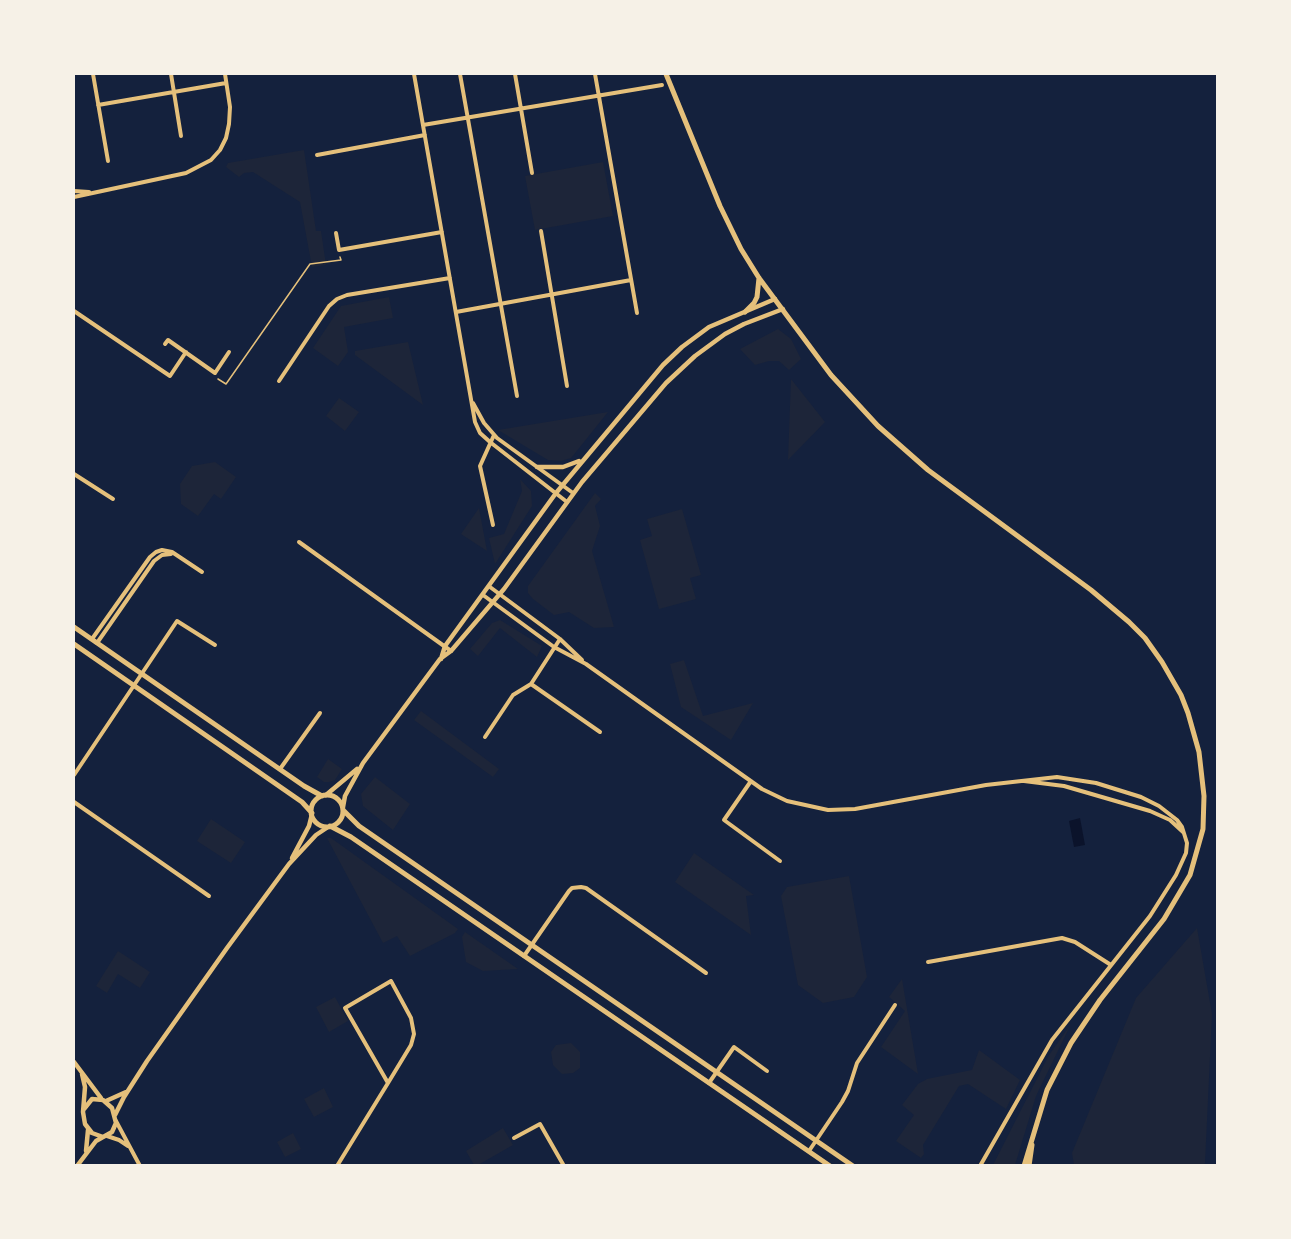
<!DOCTYPE html>
<html>
<head>
<meta charset="utf-8">
<style>
  body { margin:0 }
  #map { position:relative; width:1291px; height:1239px; overflow:hidden; background:#14213d; font-family:"Space Grotesk",sans-serif }
  canvas { display:block }
  .frame { position:absolute; inset:0; border:75px solid #f6f1e7; pointer-events:none }
</style>
</head>
<body>
<div id="map">
<canvas width="1291" height="1239"></canvas>
<div class="frame"></div>
</div>
<script>
const context = document.querySelector('canvas').getContext('2d');
context.lineJoin = 'round';
function fillPath(path, color) { context.fillStyle = color; context.fill(path, 'evenodd'); }
const toPath = rows => new Path2D(rows.map(r => 'M' + r).join(''));
function trace(path, color, width, dash) { context.strokeStyle = color; context.lineWidth = width; context.lineCap = dash ? 'butt' : 'round'; context.setLineDash(dash || []); context.stroke(path); }
fillPath(toPath([
  [304,150,316,231,321,231,326,265,312,267,300,202,253,172,244,173,239,177,226,167,228,163],
  [603,162,613,216,535,230,525,176],
  [389,297,393,318,344,327,348,352,338,366,313,348,341,306],
  [778,329,791,339,801,359,789,370,779,361,769,361,755,365,740,349],
  [408,342,423,405,355,355,355,351],
  [791,379,825,422,788,460],
  [339,398,359,412,345,431,326,416],
  [608,412,576,452,571,458,561,461,548,460,498,430],
  [215,462,236,477,221,499,214,494,198,516,181,504,180,484,192,466],
  [520,479,531,491,532,506,495,564,489,538,504,534,522,491],
  [595,493,601,499,595,506,600,526,592,551,614,627,594,628,569,612,554,615,533,599,528,593,528,586],
  [479,508,487,551,461,534],
  [682,509,701,575,690,578,696,599,659,609,640,540,652,536,647,519],
  [500,620,542,646,537,657,500,628,478,656,470,649,492,623],
  [684,660,703,716,753,703,731,740,681,707,670,664],
  [421,711,499,769,493,777,414,720],
  [328,759,342,769,335,780,329,782,324,782,317,777],
  [375,777,410,804,393,830,363,806,361,794],
  [211,819,245,842,231,863,197,841],
  [327,838,331,838,458,929,455,933,410,956,397,936,383,943],
  [694,853,754,895,746,896,751,935,675,882],
  [849,876,867,977,854,997,823,1003,798,985,781,896,787,887],
  [1197,928,1212,1014,1205,1163,1203,1166,1074,1165,1072,1153,1136,998],
  [465,932,518,969,483,971,466,962,462,937],
  [118,951,150,972,140,988,118,974,107,993,96,986],
  [902,979,918,1074,881,1047,905,1011,889,997],
  [335,997,348,1021,329,1032,316,1007],
  [1071,1024,1036,1096,1015,1165,993,1165,1049,1055],
  [571,1043,580,1052,580,1068,573,1073,562,1074,553,1065,551,1052,556,1045],
  [979,1050,1020,1080,1006,1109,968,1084,959,1086,923,1145,924,1154,921,1158,896,1141,914,1115,902,1105,918,1084,927,1079,972,1070],
  [324,1088,333,1107,314,1117,304,1099],
  [503,1128,513,1145,478,1165,474,1165,466,1151],
  [293,1133,301,1149,285,1157,277,1142]
]), '#1d2539');
fillPath(toPath([
  [1080,818,1085,845,1074,847,1069,821]
]), '#0b132b');
trace(toPath([
  [218,379,226,384,310,264,341,260,340,257]
]), '#e5c07b', 1.5);
trace(toPath([
  [93,74,108,161],
  [171,74,181,136],
  [414,74,475,422,480,433,490,442,567,502],
  [460,74,517,396],
  [515,74,532,173],
  [595,74,637,313],
  [98,105,226,83],
  [423,125,662,85],
  [317,155,425,135],
  [74,191,89,192],
  [74,197,186,173,211,160,220,150,226,138,229,124,230,107,225,74],
  [541,231,567,386],
  [336,233,339,250,442,232],
  [74,311,170,376,186,352],
  [456,312,631,280],
  [165,344,168,340,215,373,229,352],
  [279,381,329,306,337,299,347,295,450,278],
  [473,403,484,423,497,438,573,493],
  [74,474,113,499],
  [493,525,480,466,494,435],
  [299,542,451,651],
  [490,587,560,639,582,660],
  [483,595,554,647,586,664,762,789,787,801,828,810,855,809,986,785,1057,777,1096,783,1141,797,1159,806,1177,820,1182,827,1187,843,1186,853,1176,875,1150,916,1052,1040,980,1166],
  [92,639,150,557,156,552,162,550,172,552,202,572],
  [97,643,154,561,162,555,171,554],
  [531,684,600,732],
  [485,737,513,695,531,684,560,639],
  [280,769,320,713],
  [74,775,177,621,215,645],
  [751,781,724,820,780,861],
  [1024,781,1064,786,1150,811,1170,820,1183,832],
  [74,802,209,896],
  [524,956,569,891,572,888,581,887,586,888,706,973],
  [928,962,1062,938,1075,942,1111,965],
  [391,981,411,1018,414,1034,411,1045,388,1083,345,1008,391,981],
  [709,1083,734,1047,767,1071],
  [116,1121,140,1166],
  [107,1136,119,1140,128,1146],
  [514,1138,540,1124,564,1166],
  [809,1151,842,1102,848,1091,857,1063,895,1005],
  [337,1166,388,1083]
]), '#e5c07b', 4);
trace(toPath([
  [537,467,563,467,579,461],
  [441,659,445,646,556,493,663,365,682,347,709,327,775,299],
  [326,795,357,769],
  [343,807,345,796,363,763,440,659,451,651,504,589,582,482,666,383,695,356,725,334,744,324,783,309],
  [292,858,309,826,312,814],
  [74,1062,101,1098],
  [82,1074,85,1087,83,1112,85,1124,92,1133,103,1137],
  [106,1101,126,1092],
  [115,1115,124,1097,147,1061,227,948,289,864,316,835,328,827],
  [86,1151,88,1130],
  [77,1166,96,1141,112,1132,116,1123,112,1108,103,1100,92,1099,84,1109]
]), '#e5c07b', 4.5);
trace(toPath([
  [666,74,720,206,741,249,759,278,831,375,878,426,928,470,1091,590,1129,622,1145,638,1162,662,1181,695,1188,713,1199,752,1204,796,1203,829,1190,875,1164,919,1100,1000,1071,1043,1047,1090,1024,1166],
  [745,312,754,303,757,297,759,278],
  [74,627,304,786,322,796],
  [74,644,302,802,312,813],
  '311 811a16 16 0 1 1 32 0a16 16 0 1 1-32 0Z',
  [343,810,359,826,853,1166],
  [330,826,351,837,830,1166],
  [1029,1166,1032,1145]
]), '#e5c07b', 5);
</script>
</body>
</html>
